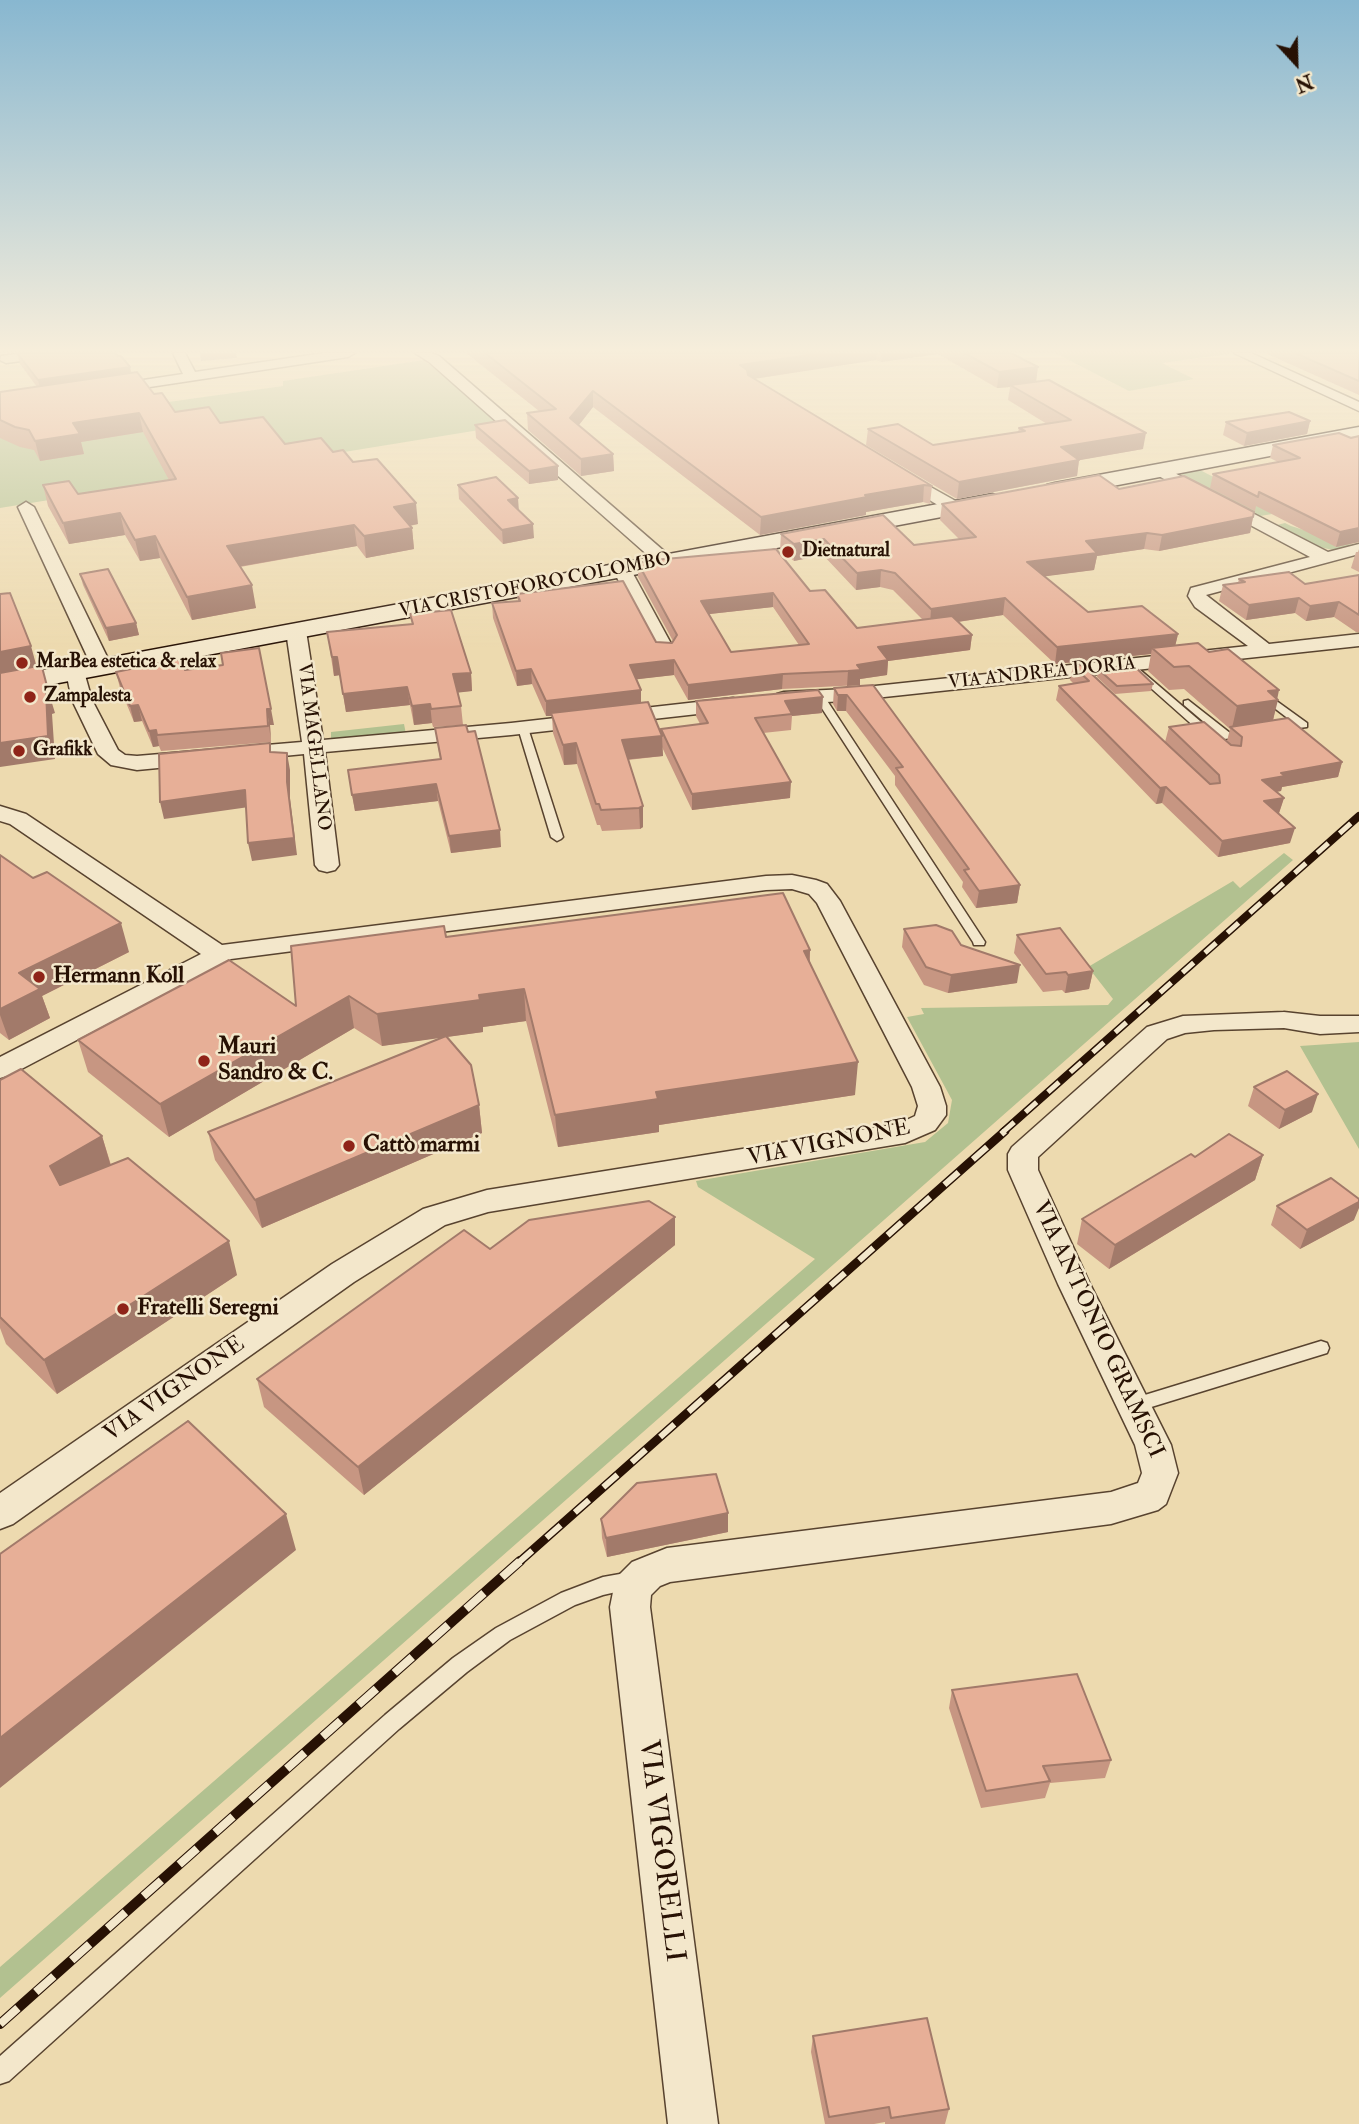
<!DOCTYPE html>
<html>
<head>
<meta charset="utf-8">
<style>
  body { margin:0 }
  #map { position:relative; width:1359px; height:2124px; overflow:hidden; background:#eddaaf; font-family:"IM FELL Double Pica",serif }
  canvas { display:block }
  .north { position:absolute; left:1261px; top:28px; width:70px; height:70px; -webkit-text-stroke:5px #f3e7cb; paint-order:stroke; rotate:158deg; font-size:19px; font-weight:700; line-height:28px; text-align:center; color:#271104 }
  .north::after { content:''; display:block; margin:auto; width:24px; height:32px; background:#271104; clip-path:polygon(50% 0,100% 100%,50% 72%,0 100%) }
</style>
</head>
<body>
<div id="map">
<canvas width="1359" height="2124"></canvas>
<div class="north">N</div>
</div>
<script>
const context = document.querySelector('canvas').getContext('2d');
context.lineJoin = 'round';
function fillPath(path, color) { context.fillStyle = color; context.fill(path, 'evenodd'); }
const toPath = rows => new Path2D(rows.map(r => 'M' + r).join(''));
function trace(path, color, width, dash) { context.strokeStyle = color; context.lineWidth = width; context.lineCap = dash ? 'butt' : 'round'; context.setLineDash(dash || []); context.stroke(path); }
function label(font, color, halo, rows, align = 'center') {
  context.font = font + ' "IM FELL Double Pica",serif'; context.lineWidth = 5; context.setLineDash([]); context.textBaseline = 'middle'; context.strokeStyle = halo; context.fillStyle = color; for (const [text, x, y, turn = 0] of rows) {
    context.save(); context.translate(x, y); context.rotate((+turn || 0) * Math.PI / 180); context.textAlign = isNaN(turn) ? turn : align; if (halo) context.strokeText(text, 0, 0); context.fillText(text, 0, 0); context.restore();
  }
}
fillPath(toPath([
  [1055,353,1235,353,1162,363,1194,379,1129,391],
  [424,360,504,426,0,508,0,407,161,403,283,386,283,381],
  [1200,470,1229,485,1272,514,1260,516,1181,474],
  [1285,523,1291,526,1352,545,1333,550,1319,547,1277,525],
  [404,724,406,734,339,741,331,738,331,732],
  [1284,853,1293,860,0,1998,0,1967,815,1259,698,1187,696,1181,925,1142,948,1123,952,1100,907,1017,924,1014,921,1008,1108,1005,1113,999,1088,967,1233,881,1240,888],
  [1359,1042,1359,1149,1300,1046]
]), '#b2c190');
const lane = toPath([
  [1139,669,1214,733,1214,737,1206,737,1135,674,1135,670,1139,669],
  [1264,692,1307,723,1307,727,1274,731,1274,727,1294,723,1260,697,1259,695,1264,692],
  [819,693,824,696,985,942,984,945,974,945,973,942,814,696,819,693],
  [1188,700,1230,733,1244,731,1249,734,1244,737,1224,739,1184,705,1184,701,1188,700],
  [523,725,528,728,563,837,561,839,557,841,551,837,518,728,523,725],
  [1321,1341,1327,1343,1329,1348,1327,1353,1135,1412,1129,1410,1126,1405,1129,1400,1135,1398,1321,1341],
  [631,1572,638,1575,641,1581,638,1587,603,1595,575,1605,510,1640,467,1672,399,1729,9,2081,0,2084,0,2056,385,1715,453,1658,496,1628,561,1593,603,1577,631,1572]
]);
const street = toPath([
  [24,353,59,353,52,357,6,363,0,360,1,356,24,353],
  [173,353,185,353,195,372,324,353,355,353,348,357,110,393,103,389,110,385,183,374,173,353],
  [415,353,431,353,439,356,672,558,675,562,672,566,660,566,429,362,415,353],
  [1234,353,1251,353,1359,402,1359,411,1234,353],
  [1159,465,1328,552,1359,544,1359,554,1206,595,1269,644,1359,634,1359,646,847,701,784,704,777,702,774,698,777,694,784,692,847,689,1248,646,1195,607,1188,596,1191,588,1310,557,1153,473,1151,470,1153,467,1159,465],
  [900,470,961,504,963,508,961,512,949,512,894,478,892,475,900,470],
  [26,502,34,507,112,667,109,671,95,671,92,667,18,507,26,502],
  [622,565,631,570,675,651,672,655,658,655,655,651,613,570,622,565],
  [296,625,306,631,323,740,511,723,733,698,740,700,743,704,740,708,733,710,511,735,325,752,339,865,335,870,327,872,319,870,315,865,304,754,137,770,111,765,98,754,72,700,66,672,69,668,83,668,92,700,118,750,125,755,137,756,302,742,286,631,296,625],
  [0,806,26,814,222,945,766,876,792,875,816,880,827,884,840,901,940,1087,946,1106,946,1115,935,1130,905,1143,488,1212,445,1225,354,1282,13,1524,0,1529,0,1493,332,1264,423,1209,487,1190,898,1124,915,1116,918,1106,912,1087,817,903,809,894,792,889,766,890,231,959,10,1075,0,1078,0,1057,201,954,10,824,0,821,0,806],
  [1284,1012,1320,1016,1359,1016,1359,1032,1320,1034,1284,1028,1214,1030,1185,1033,1167,1039,1038,1157,1038,1170,1090,1284,1171,1445,1178,1473,1166,1504,1158,1510,1111,1524,670,1582,660,1586,651,1595,650,1607,718,2124,668,2124,610,1607,614,1587,619,1575,632,1562,667,1548,1111,1492,1138,1483,1142,1473,1135,1445,1058,1284,1008,1170,1008,1154,1012,1147,1147,1027,1183,1016,1284,1012]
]);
const secondary = toPath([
  [1359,427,1359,439,1055,497,1047,495,1044,490,1047,485,1055,483,1359,427],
  [992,494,1000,496,1003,501,1000,506,0,694,0,678,992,494]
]);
trace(lane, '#58432f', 3);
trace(street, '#58432f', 3);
trace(secondary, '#271104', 3);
fillPath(lane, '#f3e7cb');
fillPath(street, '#f3e7cb');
fillPath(secondary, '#f3e7cb');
const railFar2 = toPath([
  [1003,1132,1359,816]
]);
const railFar1 = toPath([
  [518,1563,1005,1131]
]);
const rail = toPath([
  [0,2024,520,1561]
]);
trace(railFar2, '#271104', 8);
trace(railFar1, '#271104', 9);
trace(rail, '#271104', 10);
trace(railFar2, '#f3e7cb', 5, [15]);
trace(railFar1, '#f3e7cb', 6, [19]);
trace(rail, '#f3e7cb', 8, [24]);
fillPath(toPath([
  [17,353,118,356,130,367,131,373,175,412,220,423,285,444,333,452,353,462,418,524,410,526,412,528,414,549,366,558,357,546,240,567,256,608,192,620,160,558,140,561,125,535,69,544,48,506,43,485,78,494,169,480,143,432,81,442,84,454,40,461,34,450,20,447,0,438,0,392,37,387,20,364],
  [466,353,1011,353,1036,382,1143,449,1079,460,1077,476,957,499,866,445,868,429,933,445,1018,432,1019,428,1047,424,1008,400,1010,387,997,388,938,354,881,362,876,360,754,379,932,486,930,504,923,502,866,512,866,515,760,535,593,407,579,425,613,454,614,471,581,476,528,430,527,413,539,411],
  [1265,353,1359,353,1359,395],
  [1310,421,1307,434,1244,446,1223,435,1226,422],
  [475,425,558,466,558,480,529,484,476,438],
  [1359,436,1359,542,1336,547,1256,506,1255,511,1210,488,1213,474,1278,462,1270,458,1273,445],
  [458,485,519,511,534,538,503,544,459,499],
  [1119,489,1254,512,1250,533,1159,551,1144,549,1097,556,1094,570,1044,576,1088,612,1178,634,1175,646,1209,652,1277,699,1273,721,1342,762,1338,777,1282,787,1281,791,1276,792,1284,798,1279,813,1278,813,1290,843,1218,857,1162,803,1156,804,1056,700,1059,686,1074,684,1070,680,1073,666,1165,742,1169,727,1227,741,1230,729,1184,689,1169,690,1148,671,1151,654,1055,664,1003,615,958,622,972,635,970,650,888,661,887,675,860,679,860,685,782,689,688,700,674,675,637,679,641,703,661,733,661,729,700,724,696,716,696,701,822,713,792,716,791,730,763,733,790,798,692,810,662,747,663,756,628,760,643,806,643,827,640,829,602,831,600,825,597,825,577,764,564,765,553,733,552,716,546,716,532,684,517,686,493,618,492,603,518,601,517,594,656,642,672,643,673,641,638,577,638,563,810,591,857,628,923,620,893,590,880,587,856,590,823,555,794,561,780,550,781,534,914,545,959,539,940,520,942,504],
  [773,607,799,645,731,652,709,614],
  [1359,549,1359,572,1351,568,1356,552,1358,552],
  [80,574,136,623,139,635,109,641,83,585],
  [1359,575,1359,632,1356,632,1334,617,1306,621,1295,613,1246,620,1219,601,1223,585,1238,583,1239,579,1305,584],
  [410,614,471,673,472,691,458,692,461,706,463,725,433,727,432,723,414,725,410,705,346,712,340,675,334,676,327,632,412,624],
  [1098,669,1153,684,1151,691,1115,694,1097,677],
  [185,670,274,725,270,725,271,742,161,751,159,746,153,747,142,721,134,722,120,688,116,672],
  [873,685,1020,885,1017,903,976,908,962,887,963,882,895,785,895,776,846,711,837,711,833,704,834,688],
  [435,728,501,847,451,853,438,801,355,811,348,770,440,759],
  [0,855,129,952,42,996,50,1018,9,1040,0,1033],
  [904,929,961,945,1017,983,948,993,924,985,902,947],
  [1017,935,1093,971,1089,989,1065,993,1062,990,1043,992,1014,953],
  [446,937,810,950,810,962,855,1095,659,1125,659,1132,558,1147,526,1021,483,1027,483,1032,446,1037,479,1105,482,1133,262,1228,215,1160,208,1132,443,1037,382,1046,354,1028,169,1137,88,1072,78,1040,296,1006],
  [0,1080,102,1136,111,1165,237,1275,57,1394,6,1344,0,1328],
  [1254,1087,1312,1112,1279,1129,1248,1106],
  [1263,1155,1255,1180,1109,1269,1077,1244,1082,1219,1195,1157],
  [1277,1206,1354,1220,1300,1249,1271,1225],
  [675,1217,675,1245,364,1495,264,1407,257,1379,490,1249],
  [601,1519,728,1532,607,1557,602,1538],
  [952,1690,1111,1760,1105,1778,1050,1783,1045,1798,981,1808,949,1708],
  [813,2036,949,2109,945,2124,885,2124,885,2122,874,2124,825,2124,811,2052]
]), '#c79682');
fillPath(toPath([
  [200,353,236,353,237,358,201,361],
  [822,353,877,353,876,360,739,381,740,365],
  [882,353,938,353,938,354,881,362],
  [130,367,132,379,41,392,38,380],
  [1038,367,1036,383,1010,385,1010,387,997,388,999,372],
  [593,391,593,407,571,435,570,418],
  [139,413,143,432,81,442,84,454,40,461,35,441,73,423],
  [1310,421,1307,434,1244,446,1247,433],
  [1146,433,1143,449,1058,464,1061,447],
  [613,454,614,471,581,476,581,459],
  [1079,460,1077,476,957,499,959,482],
  [558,466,558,480,529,484,529,471],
  [924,485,923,502,866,512,866,515,760,535,761,517,865,495],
  [518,498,519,512,508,500],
  [416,503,418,524,396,528,394,507],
  [120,513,125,535,69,544,63,523],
  [1253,517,1250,533,1159,551,1162,535],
  [533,524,534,538,503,544,502,530],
  [354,525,357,546,231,568,227,546],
  [412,528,414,549,366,558,364,536],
  [1359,528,1359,542,1336,547,1340,532],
  [1147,533,1144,549,1097,556,1094,570,1025,579,1027,562,1086,541],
  [155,536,160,558,140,561,135,540],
  [824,539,823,555,794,561,794,544],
  [881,570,880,587,856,590,857,573],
  [252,585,256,608,192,620,187,597],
  [773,593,773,607,701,615,701,601],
  [1005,598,1003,615,930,626,931,609],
  [1299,598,1295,613,1246,620,1249,605],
  [1339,602,1334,617,1306,621,1310,606],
  [136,623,139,635,109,641,106,628],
  [1178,634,1174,651,1152,648,1151,654,1055,664,1057,647],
  [972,635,970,650,888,661,887,675,860,679,860,685,847,686,848,671,878,647],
  [31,646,37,668,0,676,0,652],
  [332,657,337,657,340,675,334,676],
  [674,660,674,675,631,680,630,665],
  [531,669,532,684,517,686,516,671],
  [471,673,472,691,455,693,453,674],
  [783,674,782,689,688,700,688,685],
  [407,687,410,705,346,712,343,694],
  [48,690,55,713,52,714,55,759,0,767,0,743,46,691],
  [641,690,641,705,551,713,552,716,546,716,546,701],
  [1279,690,1277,700,1278,700,1272,724,1232,728,1237,706,1268,691],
  [838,695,847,695,846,711,837,711],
  [823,697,822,713,792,716,785,701],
  [430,704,432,723,414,725,412,706],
  [138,705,142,721,134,722,130,706],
  [267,709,271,709,274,725,270,725,271,742],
  [156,730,159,746,153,747,149,731],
  [662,736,663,756,622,760,622,740],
  [576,743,577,764,564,765,563,745],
  [287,753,290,770,290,799,297,855,252,861,248,843,287,782],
  [1342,762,1338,777,1282,787,1281,791,1258,795,1262,780,1281,773],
  [791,782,790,798,692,810,692,794],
  [436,784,438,801,355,811,352,795],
  [1166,787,1162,803,1156,804,1160,788],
  [245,790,249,807,164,819,160,802],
  [1284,798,1279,813,1260,817,1264,801],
  [643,806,643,827,640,829,639,808],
  [1295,828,1290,843,1218,857,1222,841],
  [500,830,501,847,451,853,449,836],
  [1020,885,1017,903,976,908,979,891],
  [121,923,129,952,42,996,50,1018,9,1040,0,1015,0,1009,19,973],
  [810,950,808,981,804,951],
  [1020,965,1017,983,948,993,951,975],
  [1093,971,1089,989,1065,993,1068,975],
  [524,989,526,1021,483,1027,483,1032,382,1046,377,1014,479,995],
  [349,996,354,1028,169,1137,160,1104],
  [858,1062,855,1095,659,1125,659,1132,558,1147,555,1115,656,1092],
  [1318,1094,1312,1112,1279,1129,1285,1110],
  [479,1105,482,1133,262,1228,255,1200],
  [102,1136,112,1170,62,1199,50,1166],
  [1263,1155,1255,1180,1109,1269,1115,1245],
  [1359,1202,1359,1208,1354,1220,1300,1249,1307,1230],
  [675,1217,675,1245,364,1495,358,1467],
  [229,1241,237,1275,57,1394,44,1360],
  [728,1513,728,1532,607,1557,606,1538],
  [286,1514,296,1550,0,1788,0,1738]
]), '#a27a6a');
const building = toPath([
  [17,353,115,353,118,356,121,356,130,367,38,380,17,353],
  [485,353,822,353,740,365,747,370,748,375,932,486,924,485,865,495,867,497,761,517,593,391,570,418,613,454,581,459,527,413,556,409,485,353],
  [964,353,1011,353,1038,367,999,372,964,353],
  [1295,353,1359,353,1359,381,1295,353],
  [137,372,154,394,162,393,175,412,209,407,220,423,263,417,285,444,321,438,333,452,343,450,353,462,377,459,416,503,394,507,412,528,364,536,354,525,227,546,252,585,187,597,155,536,135,540,120,513,63,523,43,485,69,481,78,494,176,479,139,413,73,423,80,434,35,441,29,430,15,427,0,420,0,392,137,372],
  [1049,380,1146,433,1061,447,1079,460,959,482,868,429,898,424,933,445,1025,431,1019,428,1071,420,1010,385,1049,380],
  [1289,412,1310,421,1247,433,1226,422,1289,412],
  [505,420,558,466,529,471,475,425,505,420],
  [1339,433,1351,438,1359,436,1359,528,1340,532,1259,492,1258,497,1213,474,1300,458,1273,445,1339,433],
  [1099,475,1119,489,1184,476,1254,512,1253,517,1162,535,1147,533,1086,541,1097,553,1027,562,1088,612,1142,606,1178,634,1057,647,1005,598,931,609,895,573,881,570,857,573,824,539,794,544,781,534,883,515,914,545,976,537,942,504,1099,475],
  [496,477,518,498,508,500,533,524,502,530,458,485,496,477],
  [776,549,810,591,825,590,857,628,952,616,972,635,878,647,888,660,857,665,861,670,848,671,783,674,688,685,674,660,630,665,641,690,546,701,531,669,516,671,492,603,520,601,517,594,623,581,656,642,672,643,677,635,638,563,654,560,776,549],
  [773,593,809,644,731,652,701,601,773,593],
  [108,569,136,623,106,628,80,574,108,569],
  [1289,572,1305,584,1359,575,1359,615,1339,602,1310,606,1299,598,1249,605,1223,585,1245,582,1239,579,1289,572],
  [10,593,31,646,0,652,0,594,10,593],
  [451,610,471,673,453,674,461,706,431,709,430,704,412,706,407,687,343,694,337,657,332,657,327,632,413,624,410,614,451,610],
  [1198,643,1209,652,1228,649,1279,690,1268,691,1278,700,1237,706,1189,666,1174,667,1152,648,1198,643],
  [259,648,271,709,267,709,268,726,157,735,156,730,149,731,138,705,130,706,116,672,179,659,185,670,223,665,221,653,259,648],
  [1082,665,1210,784,1220,783,1219,775,1169,727,1204,722,1231,745,1241,746,1242,737,1230,727,1288,718,1342,762,1281,773,1285,776,1262,780,1284,798,1264,801,1295,828,1222,841,1166,787,1160,788,1059,686,1089,681,1073,666,1082,665],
  [1133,665,1153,684,1117,686,1098,669,1133,665],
  [38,666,42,667,48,690,46,691,48,736,0,743,0,673,38,666],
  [873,685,1020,885,979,891,964,870,969,869,896,768,903,767,847,695,838,695,834,688,873,685],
  [818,690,823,697,785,701,792,714,755,718,791,782,692,794,661,729,708,723,696,701,818,690],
  [648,702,662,736,622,740,643,806,639,808,601,810,599,804,596,804,576,743,563,745,551,713,648,702],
  [466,725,468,732,475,731,500,830,449,836,436,784,352,795,348,770,441,759,435,728,466,725],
  [270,743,270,752,287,753,287,782,294,838,248,843,245,790,160,802,159,754,270,743],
  [0,855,33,878,47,872,121,923,19,973,40,989,0,1009,0,855],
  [783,893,810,950,804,951,858,1062,656,1092,658,1099,555,1115,524,989,479,995,480,1000,377,1014,349,996,160,1104,78,1040,229,960,296,1006,291,946,444,926,446,937,783,893],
  [936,925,952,931,961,945,1020,965,951,975,926,967,904,929,936,925],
  [1060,928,1093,971,1068,975,1066,972,1046,974,1017,935,1060,928],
  [446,1036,471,1065,479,1105,255,1200,208,1132,446,1036],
  [21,1069,102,1136,50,1166,60,1185,128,1158,229,1241,44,1360,0,1317,0,1080,21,1069],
  [1287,1071,1318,1094,1285,1110,1254,1087,1287,1071],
  [1229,1134,1263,1155,1115,1245,1082,1219,1191,1154,1195,1157,1229,1134],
  [1331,1178,1359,1199,1359,1202,1307,1230,1277,1206,1331,1178],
  [649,1201,675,1217,358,1467,257,1379,464,1230,490,1249,529,1220,649,1201],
  [188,1421,286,1514,0,1738,0,1554,188,1421],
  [716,1474,728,1513,606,1538,601,1519,637,1483,716,1474],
  [1077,1674,1111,1760,1043,1766,1050,1781,986,1791,952,1690,1077,1674],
  [927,2018,949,2109,891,2118,889,2107,829,2117,813,2036,927,2018]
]);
fillPath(building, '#e7af97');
trace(building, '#a27a6a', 2);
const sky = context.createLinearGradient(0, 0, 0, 650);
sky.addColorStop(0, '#88b7d0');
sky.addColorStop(0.54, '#f7eedb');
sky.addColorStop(1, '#f7eedb00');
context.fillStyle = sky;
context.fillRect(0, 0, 1359, 650);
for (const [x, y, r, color] of [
  [788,552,7,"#8f2418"],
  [22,663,7,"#8f2418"],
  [30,697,7,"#8f2418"],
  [19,751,7,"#8f2418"],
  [39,977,7,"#8f2418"],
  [204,1061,7,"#8f2418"],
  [349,1146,7,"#8f2418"],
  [123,1309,7,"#8f2418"]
]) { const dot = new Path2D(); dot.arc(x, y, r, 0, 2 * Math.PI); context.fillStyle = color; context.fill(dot); trace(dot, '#f3e7cb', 2.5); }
label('bold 19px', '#271104', '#f3e7cb', [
  ["Dietnatural",802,552],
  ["MarBea estetica & relax",36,663],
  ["Zampalesta",44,697],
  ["Grafikk",33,751]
], 'left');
label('19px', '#271104', '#f3e7cb', [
  ["VIA CRISTOFORO COLOMBO",535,586,-11],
  ["VIA ANDREA DORIA",1042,674,-6],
  ["VIA MAGELLANO",313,747,83]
]);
label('bold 23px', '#271104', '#f3e7cb', [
  ["Hermann Koll",53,977],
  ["Mauri",218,1048],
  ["Sandro & C.",218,1074],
  ["Cattò marmi",363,1146],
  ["Fratelli Seregni",137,1309]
], 'left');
label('23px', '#271104', '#f3e7cb', [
  ["VIA VIGNONE",829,1144,-11],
  ["VIA ANTONIO GRAMSCI",1097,1330,65],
  ["VIA VIGNONE",175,1390,-35]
]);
label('28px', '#271104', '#f3e7cb', [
  ["VIA VIGORELLI",660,1851,83]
]);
</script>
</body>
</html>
